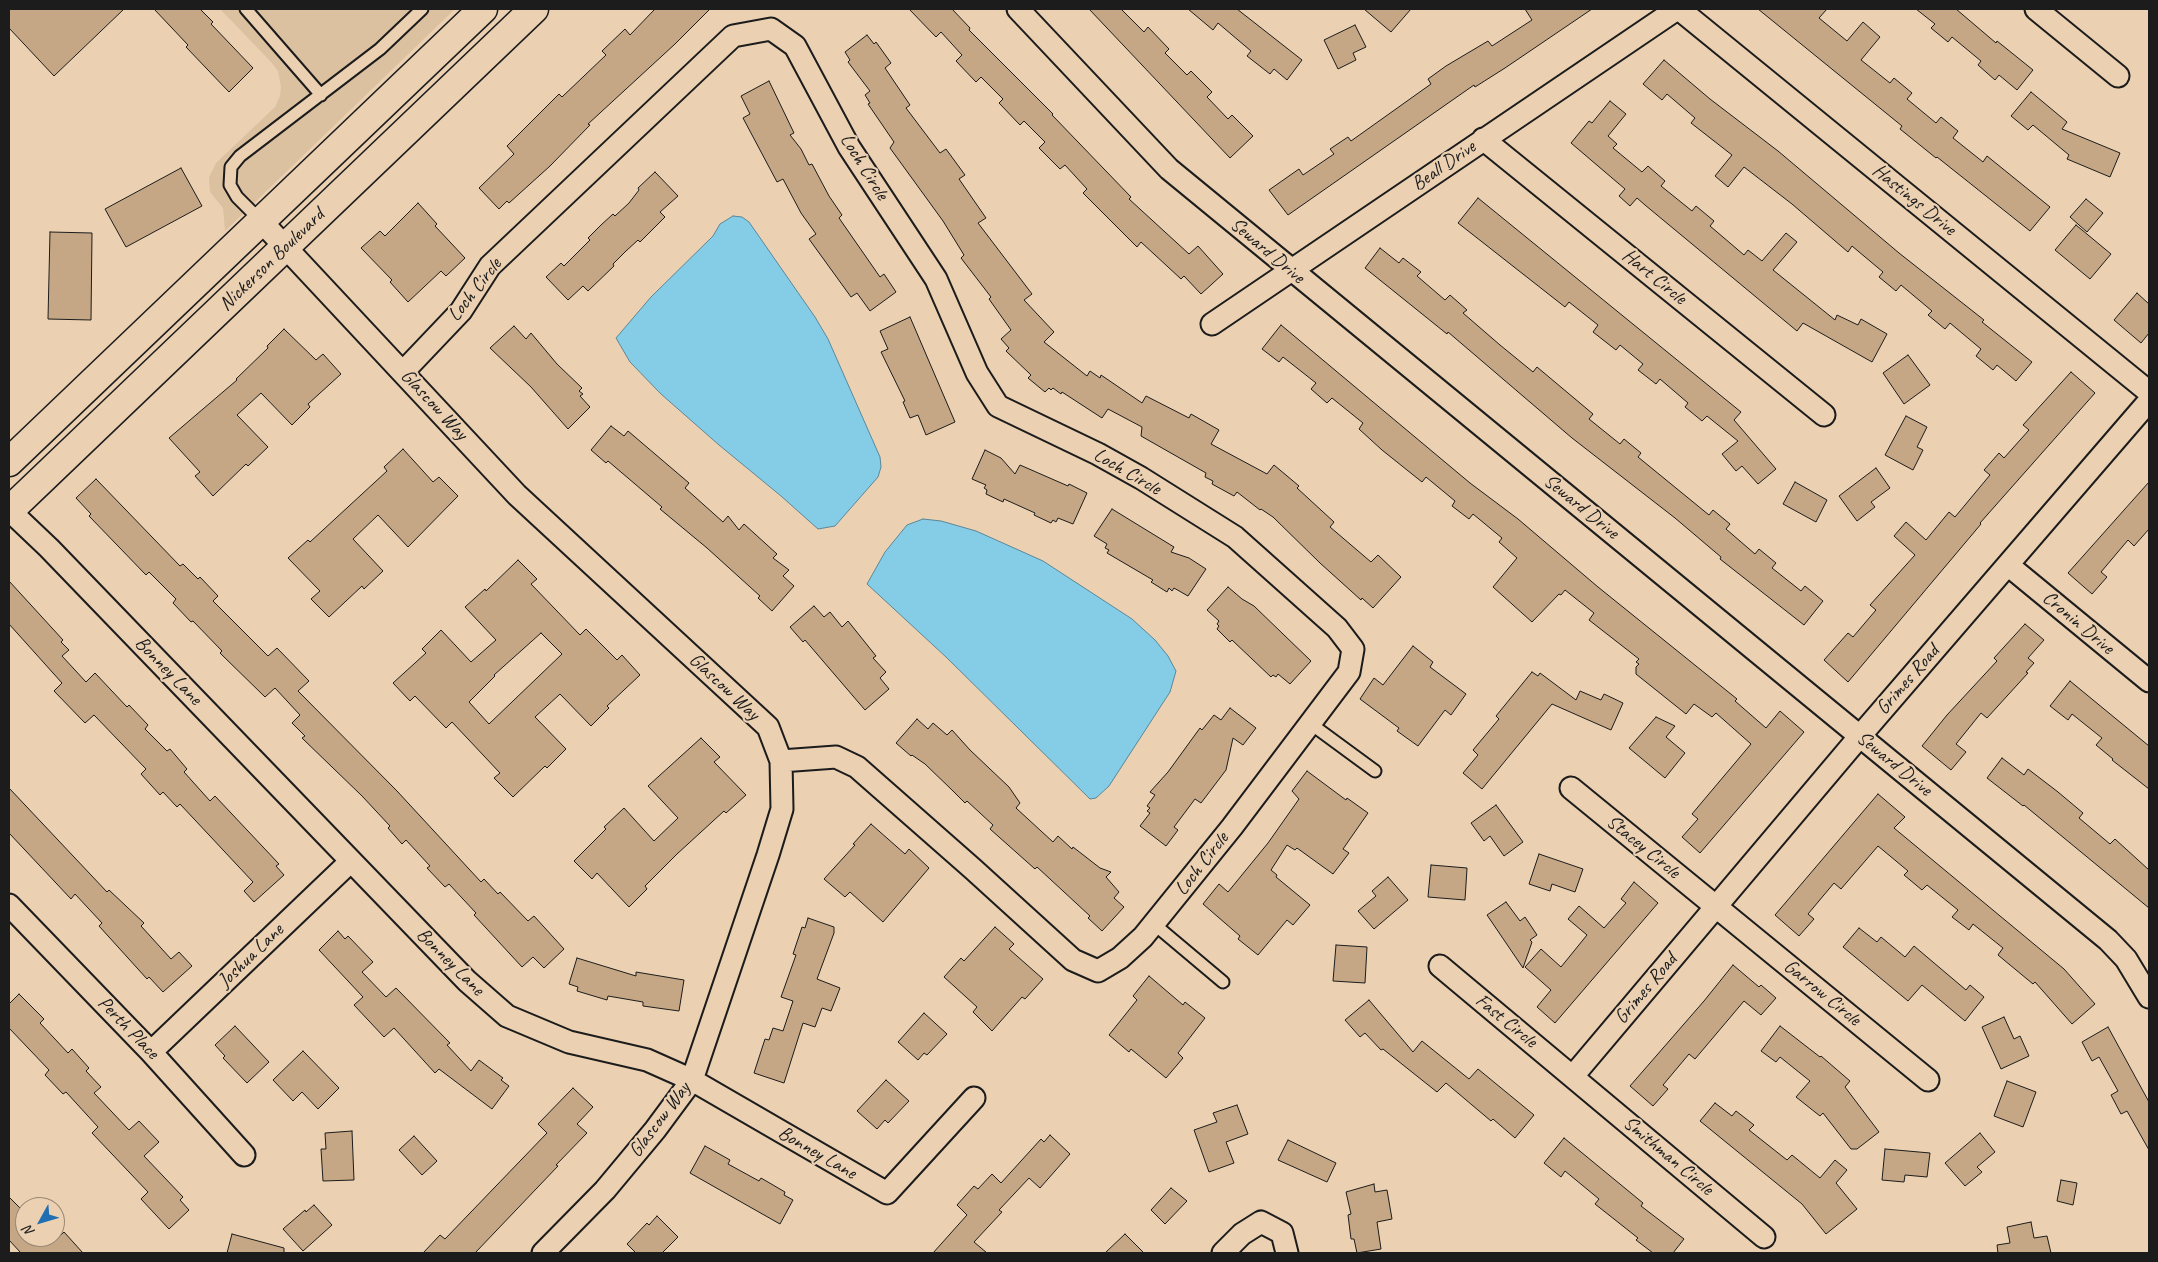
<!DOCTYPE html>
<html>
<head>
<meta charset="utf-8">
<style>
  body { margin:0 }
  #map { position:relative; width:2158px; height:1262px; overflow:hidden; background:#ebd0b2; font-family:Caveat,sans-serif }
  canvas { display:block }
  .frame { position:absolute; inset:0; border:10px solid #1c1c1c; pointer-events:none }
  .north { position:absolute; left:15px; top:1197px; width:50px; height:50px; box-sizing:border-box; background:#ebd0b2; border:1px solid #988876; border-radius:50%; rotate:231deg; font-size:14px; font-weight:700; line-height:20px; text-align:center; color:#1c1c1c }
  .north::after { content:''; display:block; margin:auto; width:18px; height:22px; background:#1f6fb2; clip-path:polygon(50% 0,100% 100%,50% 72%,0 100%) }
</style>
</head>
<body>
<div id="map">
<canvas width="2158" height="1262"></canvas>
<div class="frame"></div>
<div class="north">N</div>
</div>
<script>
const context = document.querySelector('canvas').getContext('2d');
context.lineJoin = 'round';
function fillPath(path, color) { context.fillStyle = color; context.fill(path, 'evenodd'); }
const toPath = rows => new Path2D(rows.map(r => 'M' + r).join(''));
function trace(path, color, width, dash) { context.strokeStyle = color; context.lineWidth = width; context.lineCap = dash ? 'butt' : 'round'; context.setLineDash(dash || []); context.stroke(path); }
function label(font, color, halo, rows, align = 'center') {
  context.font = font + ' Caveat,sans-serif'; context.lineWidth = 4.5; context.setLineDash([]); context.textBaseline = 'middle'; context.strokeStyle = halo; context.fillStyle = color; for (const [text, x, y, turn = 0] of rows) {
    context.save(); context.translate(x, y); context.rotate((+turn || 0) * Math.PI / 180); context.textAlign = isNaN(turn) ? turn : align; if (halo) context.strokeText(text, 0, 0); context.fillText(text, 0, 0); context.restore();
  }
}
fillPath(toPath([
  [220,9,455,9,225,231,223,208,210,192,209,177,216,163,275,107,280,96,281,87,278,71,271,62]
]), '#dcc1a1');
const water = toPath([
  [733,216,742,217,749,222,815,317,828,339,880,457,881,467,878,477,835,526,818,529,781,496,719,445,661,394,630,362,616,338,651,297,713,236,720,224,733,216],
  [923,519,941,521,976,531,1043,561,1132,619,1155,640,1168,656,1176,671,1170,692,1109,786,1096,798,1090,799,946,657,867,584,885,552,907,525,923,519]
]);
fillPath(water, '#85cde7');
trace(water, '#5b8696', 1);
const building = toPath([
  [9,9,124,9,54,76,9,28,9,9],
  [154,9,200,9,213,22,211,24,253,68,229,92,186,47,188,45,154,9],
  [655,9,710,9,675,44,588,124,590,125,550,166,509,203,507,201,499,209,479,188,514,154,507,146,559,94,562,97,606,55,602,51,625,29,630,35,655,9],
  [909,9,952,9,970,28,969,30,1053,114,1052,115,1131,197,1129,199,1189,254,1198,246,1223,274,1201,294,1184,276,1181,279,1141,242,1137,247,1083,193,1087,189,1065,165,1060,169,1039,148,1045,142,1024,121,1020,125,999,103,1003,99,981,77,976,82,956,61,962,55,941,32,936,37,909,9],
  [1089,9,1121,9,1144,32,1148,27,1169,49,1165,53,1187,75,1191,71,1212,92,1207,97,1228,119,1232,115,1253,136,1230,158,1089,9],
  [1188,9,1237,9,1302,60,1287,80,1274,69,1270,74,1247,56,1251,51,1218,23,1213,30,1188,9],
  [1364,9,1411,9,1391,32,1364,9],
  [1525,9,1592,9,1505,68,1475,87,1474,85,1288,215,1269,190,1299,169,1303,175,1334,154,1330,149,1348,137,1351,141,1431,84,1428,79,1446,66,1488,41,1492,46,1532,20,1525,9],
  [1758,9,1827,9,1819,18,1847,41,1863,22,1880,37,1861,60,1890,83,1894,78,1912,93,1907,99,1936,123,1941,117,1958,131,1953,138,1983,162,1987,156,2050,207,2030,231,1937,157,1936,158,1900,129,1902,126,1758,9],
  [1916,9,1956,9,1996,43,1997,41,2033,70,2017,90,1999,75,1995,80,1978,65,1981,61,1952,37,1948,42,1931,28,1935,24,1916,9],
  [1355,25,1366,47,1353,53,1356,60,1338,69,1324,40,1355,25],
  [867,35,874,44,876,42,891,63,885,68,910,105,906,108,940,153,946,149,965,175,959,179,986,218,978,223,1032,294,1024,300,1054,332,1044,342,1087,376,1090,371,1100,378,1101,375,1142,403,1146,396,1189,418,1191,414,1219,430,1211,444,1267,474,1274,465,1299,486,1297,488,1334,522,1330,527,1371,562,1378,555,1401,577,1373,608,1362,598,1361,600,1320,563,1273,517,1261,509,1260,510,1237,492,1234,496,1212,484,1213,481,1205,477,1206,473,1141,436,1142,427,1108,409,1102,418,1062,392,1061,394,1053,388,1051,390,1049,388,1045,392,1028,378,1031,375,1006,351,1009,348,1001,339,1011,330,989,299,991,297,961,258,964,255,943,221,890,148,894,142,868,104,870,103,865,95,870,91,848,62,850,60,845,52,867,35],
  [1664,60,1710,99,1778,151,1899,253,1984,320,1982,322,2032,362,2016,381,1997,365,1993,370,1976,356,1981,349,1950,323,1945,329,1928,315,1932,311,1901,285,1896,291,1879,277,1883,272,1852,246,1848,252,1792,204,1744,167,1728,187,1715,176,1732,155,1691,123,1695,118,1667,94,1662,100,1643,84,1664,60],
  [769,81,794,133,790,135,801,149,809,165,812,164,829,196,842,215,839,218,880,277,884,274,896,292,870,311,857,293,851,297,809,239,816,234,801,213,783,179,777,182,743,118,750,114,741,96,769,81],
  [2031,92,2067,122,2062,129,2120,153,2110,177,2067,159,2069,155,2033,125,2028,130,2011,116,2031,92],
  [1610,101,1626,114,1608,136,1617,144,1613,148,1642,172,1648,166,1665,181,1661,186,1692,211,1696,206,1714,221,1710,226,1744,255,1748,250,1762,261,1786,233,1797,242,1773,270,1835,320,1837,315,1858,325,1861,319,1887,334,1872,362,1803,323,1797,331,1645,205,1637,198,1630,206,1619,196,1625,189,1571,143,1589,121,1592,123,1610,101],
  [181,168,202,206,126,247,105,209,181,168],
  [655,172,678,196,660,212,665,217,640,242,638,240,626,251,613,264,614,266,588,291,583,286,568,300,546,277,561,263,564,266,590,240,588,238,601,225,613,214,615,216,629,203,639,190,638,188,655,172],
  [1478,198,1741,412,1734,420,1776,469,1758,484,1742,466,1736,471,1722,454,1738,441,1707,416,1702,421,1685,407,1688,403,1660,379,1656,384,1638,370,1643,364,1620,345,1616,350,1593,332,1598,325,1569,302,1565,307,1458,223,1478,198],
  [2086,199,2103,213,2087,232,2070,217,2086,199],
  [418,203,437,224,435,226,465,258,446,276,441,271,408,302,390,282,392,280,361,248,380,231,385,236,418,203],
  [2076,225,2111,254,2090,279,2055,250,2076,225],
  [50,232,92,233,91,320,48,319,50,232],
  [1380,248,1399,263,1403,258,1421,272,1417,276,1445,300,1450,295,1467,310,1463,313,1500,345,1533,372,1537,367,1593,414,1589,419,1620,444,1624,439,1641,453,1638,457,1709,515,1713,510,1730,524,1726,529,1755,554,1759,549,1776,563,1772,568,1801,591,1805,586,1823,601,1804,625,1720,559,1721,557,1675,518,1572,438,1448,332,1447,334,1365,268,1380,248],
  [2137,293,2149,304,2149,333,2141,343,2114,320,2137,293],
  [910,317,955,422,926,435,918,415,910,418,903,402,905,401,881,352,888,349,880,331,910,317],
  [1281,325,1470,483,1518,519,1598,587,1737,699,1735,701,1766,728,1780,711,1804,732,1700,853,1682,837,1698,819,1692,814,1751,744,1716,713,1712,717,1694,704,1686,714,1636,674,1636,667,1639,664,1636,662,1639,659,1589,620,1594,613,1565,590,1561,595,1559,594,1532,622,1493,587,1517,558,1499,542,1502,538,1473,514,1469,519,1452,506,1455,501,1426,477,1422,482,1382,450,1359,429,1363,423,1332,398,1327,403,1311,389,1316,383,1283,357,1279,362,1262,349,1281,325],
  [514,326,526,339,531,333,557,364,582,388,579,391,583,394,580,396,590,407,568,429,531,387,490,348,514,326],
  [284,329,316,360,323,354,341,374,308,404,310,407,292,425,261,393,237,415,268,447,248,466,246,464,213,496,195,476,200,472,169,438,237,380,236,379,268,348,267,346,284,329],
  [1908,355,1930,385,1904,404,1883,373,1908,355],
  [2071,372,2095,393,1980,523,1981,524,1848,682,1824,660,1848,633,1853,637,1876,610,1870,605,1915,555,1894,536,1906,522,1926,540,1949,512,1955,517,1990,475,1984,470,1999,453,2004,458,2029,430,2023,425,2071,372],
  [1906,416,1927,427,1917,447,1923,450,1913,470,1885,455,1906,416],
  [611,426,624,436,628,431,689,483,685,488,723,522,728,516,739,530,744,524,777,554,773,558,789,570,783,576,794,586,772,611,758,598,760,596,707,548,660,509,662,507,608,461,606,463,591,450,611,426],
  [403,449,433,482,439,477,458,496,408,547,378,515,353,539,383,571,364,589,362,586,329,617,311,599,320,591,288,558,308,540,310,542,387,471,384,467,403,449],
  [985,450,1001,458,1015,474,1020,465,1068,486,1069,484,1087,493,1073,524,1058,518,1056,522,1053,520,1051,523,1034,515,1035,513,1004,499,1003,502,986,494,987,490,984,488,986,485,972,479,985,450],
  [1876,468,1890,488,1871,502,1875,507,1857,521,1839,496,1876,468],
  [96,479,180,566,183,564,198,579,200,577,218,596,213,601,268,656,277,648,309,681,298,691,397,791,481,882,484,879,498,894,500,892,528,921,534,916,564,949,544,968,533,957,522,967,474,915,476,913,449,884,445,887,427,868,430,866,406,840,402,844,388,828,390,826,362,796,302,738,305,736,292,723,300,715,275,688,265,697,220,653,222,651,193,621,191,622,173,603,176,599,149,572,146,575,89,516,91,514,76,498,96,479],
  [1795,482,1827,500,1816,522,1783,504,1795,482],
  [2149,482,2149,529,2134,546,2128,540,2101,572,2107,577,2092,594,2068,573,2149,482],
  [1112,509,1174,547,1171,552,1189,558,1206,569,1188,596,1174,588,1172,591,1169,588,1167,592,1151,582,1153,580,1107,553,1109,550,1105,548,1107,544,1094,536,1112,509],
  [518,560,537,579,531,584,580,635,586,629,617,660,622,655,640,675,607,706,609,708,591,726,560,694,535,717,566,749,547,768,545,766,513,797,494,778,500,773,452,722,446,728,415,696,410,701,393,683,426,653,422,649,441,630,471,662,496,640,465,607,485,589,486,591,518,560],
  [541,633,562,654,489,724,469,702,495,676,494,675,541,633],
  [9,581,63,640,61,642,69,650,62,656,86,682,95,673,127,707,129,705,148,725,145,729,167,751,170,749,187,769,184,772,210,801,215,796,279,864,276,866,284,875,254,902,244,891,253,882,180,804,177,807,163,792,160,795,141,774,146,769,94,715,85,723,54,691,62,683,9,624,9,581],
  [1228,587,1242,599,1254,606,1311,661,1290,684,1278,674,1276,677,1273,675,1271,677,1232,640,1230,642,1217,629,1219,626,1217,624,1219,621,1207,610,1228,587],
  [814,606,824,617,830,612,842,627,848,621,876,656,873,658,886,672,880,678,889,689,865,710,805,640,803,642,790,627,814,606],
  [2025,624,2044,640,2028,658,2034,663,2026,672,2028,673,1987,718,1981,713,1956,744,1966,752,1951,770,1922,746,1947,715,1997,661,1994,658,2025,624],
  [1413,646,1433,662,1430,667,1466,694,1451,715,1445,710,1418,746,1397,731,1399,728,1360,699,1374,678,1383,685,1413,646],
  [1532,672,1538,676,1540,673,1576,700,1580,691,1601,700,1604,694,1623,703,1611,730,1552,704,1482,789,1463,773,1478,755,1473,750,1499,719,1496,716,1532,672],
  [2070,681,2149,746,2149,789,2112,760,2113,759,2096,745,2102,738,2072,714,2068,720,2050,706,2070,681],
  [1230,708,1256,728,1243,745,1233,738,1226,770,1201,803,1195,799,1174,827,1178,830,1166,846,1140,826,1150,813,1147,811,1150,808,1147,806,1155,795,1150,792,1168,772,1200,728,1202,730,1214,715,1221,720,1230,708],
  [1656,717,1675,726,1666,737,1685,753,1665,778,1629,748,1656,717],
  [917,719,928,729,933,723,947,735,952,730,970,750,1009,787,1020,803,1016,808,1053,842,1058,836,1072,849,1073,847,1100,868,1111,872,1106,877,1119,892,1114,898,1124,907,1102,931,1088,918,1090,916,1063,891,1037,867,1035,869,990,829,993,825,967,801,965,803,952,790,925,764,912,755,911,756,896,743,917,719],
  [701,738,720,757,714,762,746,795,726,813,724,811,677,854,645,886,647,889,629,907,597,873,592,879,574,861,606,829,604,827,624,808,654,841,678,818,648,786,701,738],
  [2002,758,2024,775,2028,769,2058,792,2083,813,2079,818,2110,844,2115,839,2149,870,2149,908,2024,805,2023,806,1987,778,2002,758],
  [1307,771,1346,800,1347,798,1368,813,1343,849,1349,853,1333,874,1297,848,1295,850,1287,845,1271,870,1277,875,1276,877,1310,905,1293,925,1287,920,1258,955,1238,939,1240,936,1203,904,1219,884,1228,892,1268,843,1299,799,1292,791,1307,771],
  [9,788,107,892,109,890,144,923,141,926,171,959,179,952,192,966,163,992,149,977,147,979,128,958,99,926,102,923,75,894,71,899,9,833,9,788],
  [1878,794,1905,817,1894,828,2064,969,2095,1004,2072,1024,2035,982,2033,984,1998,955,2003,948,1973,924,1969,930,1952,917,1958,910,1927,885,1922,890,1904,875,1908,871,1878,846,1841,889,1834,883,1808,914,1814,919,1799,936,1775,915,1878,794],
  [1496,805,1523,842,1504,856,1490,836,1484,841,1471,823,1496,805],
  [871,824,905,854,909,849,929,868,883,922,850,892,845,897,824,879,855,845,853,844,871,824],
  [1539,854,1583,869,1575,892,1552,884,1550,891,1529,884,1539,854],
  [1431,865,1467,868,1465,900,1428,897,1431,865],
  [1388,877,1408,900,1374,929,1358,911,1376,896,1372,891,1388,877],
  [1634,882,1658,903,1555,1023,1537,1007,1551,990,1525,967,1541,949,1561,967,1587,935,1568,919,1579,906,1604,928,1626,903,1621,899,1634,882],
  [1506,902,1520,921,1525,917,1537,935,1530,940,1532,942,1523,968,1487,915,1506,902],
  [808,918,834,927,834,933,817,979,840,988,831,1011,822,1008,815,1027,803,1023,784,1083,754,1073,765,1039,769,1040,773,1028,783,1031,793,1001,781,997,796,955,793,954,802,927,805,928,808,918],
  [995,927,1014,944,1009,949,1043,979,1025,999,1022,997,992,1031,973,1012,977,1007,944,977,961,958,964,961,995,927],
  [1859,928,1877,942,1881,937,1905,957,1914,946,1966,990,1970,985,1984,997,1965,1021,1922,985,1908,1001,1843,947,1859,928],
  [338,931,345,939,348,936,373,962,362,972,386,997,396,988,450,1043,447,1045,471,1071,479,1060,503,1078,501,1080,509,1086,492,1109,439,1069,435,1073,394,1028,384,1037,354,1005,363,997,319,950,338,931],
  [1336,945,1367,947,1365,983,1333,981,1336,945],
  [577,958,636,976,636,972,684,980,679,1011,643,1006,643,1002,608,996,607,1000,577,991,578,987,569,984,577,958],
  [1733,965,1759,987,1761,985,1776,998,1761,1015,1744,1001,1695,1059,1689,1054,1663,1085,1668,1089,1653,1106,1630,1086,1704,1001,1733,965],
  [1149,976,1183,1005,1185,1002,1205,1018,1178,1053,1183,1058,1166,1078,1131,1049,1129,1052,1109,1035,1137,1000,1133,996,1149,976],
  [19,994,44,1019,40,1023,68,1053,72,1049,89,1068,86,1071,101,1087,94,1093,129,1130,139,1121,159,1142,144,1156,183,1197,180,1200,189,1210,169,1229,141,1199,148,1192,92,1133,98,1127,66,1092,63,1094,45,1075,49,1070,9,1028,9,1004,19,994],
  [1369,1000,1413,1052,1422,1041,1469,1079,1478,1069,1534,1115,1515,1138,1493,1119,1491,1121,1446,1083,1437,1092,1383,1049,1381,1050,1365,1033,1360,1037,1345,1020,1369,1000],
  [924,1013,947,1034,927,1055,924,1053,918,1060,898,1042,924,1013],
  [2004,1017,2014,1039,2020,1036,2029,1056,2001,1069,1982,1027,2004,1017],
  [235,1026,269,1062,247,1083,223,1058,225,1056,215,1045,235,1026],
  [1780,1026,1820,1057,1821,1056,1850,1081,1845,1087,1879,1132,1857,1149,1851,1149,1823,1113,1820,1116,1796,1097,1810,1081,1780,1057,1776,1062,1761,1051,1780,1026],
  [2108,1027,2149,1102,2149,1150,2127,1111,2121,1114,2111,1095,2118,1091,2099,1057,2092,1061,2082,1042,2108,1027],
  [303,1051,339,1088,318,1109,302,1092,293,1101,273,1080,303,1051],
  [886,1080,909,1101,888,1123,885,1120,877,1129,857,1111,886,1080],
  [2007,1081,2036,1092,2023,1127,1994,1116,2007,1081],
  [573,1088,593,1107,577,1124,587,1133,556,1165,558,1166,475,1253,423,1253,440,1235,445,1239,547,1133,538,1124,573,1088],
  [1715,1103,1732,1116,1736,1111,1754,1125,1749,1130,1787,1160,1792,1155,1820,1178,1835,1160,1847,1170,1836,1183,1857,1209,1826,1234,1802,1204,1700,1121,1715,1103],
  [1237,1105,1248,1134,1226,1142,1234,1163,1209,1172,1194,1130,1217,1122,1213,1113,1237,1105],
  [352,1131,354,1180,323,1181,321,1149,326,1149,325,1133,352,1131],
  [1980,1133,1995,1152,1977,1167,1982,1172,1965,1186,1945,1163,1980,1133],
  [1050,1135,1070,1154,1040,1188,1029,1178,999,1210,1002,1212,974,1242,987,1253,933,1253,967,1215,957,1205,974,1186,978,1189,992,1174,1001,1183,1041,1139,1044,1142,1050,1135],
  [414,1136,437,1161,422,1175,399,1150,414,1136],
  [1564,1138,1643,1203,1641,1206,1684,1239,1673,1253,1653,1253,1636,1240,1638,1238,1595,1204,1599,1199,1565,1171,1561,1177,1544,1163,1564,1138],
  [1288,1140,1336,1163,1327,1182,1278,1160,1288,1140],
  [705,1146,730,1160,728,1164,759,1181,761,1178,785,1192,784,1195,793,1200,780,1224,690,1173,705,1146],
  [1885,1149,1930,1153,1927,1177,1905,1175,1904,1182,1882,1180,1885,1149],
  [2061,1180,2077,1183,2073,1205,2057,1201,2061,1180],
  [1374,1184,1375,1192,1387,1190,1392,1219,1377,1222,1381,1249,1357,1253,1354,1239,1351,1239,1348,1215,1351,1214,1346,1192,1374,1184],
  [1171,1188,1187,1201,1165,1224,1151,1210,1171,1188],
  [9,1197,25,1213,25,1237,59,1237,64,1232,83,1253,21,1253,9,1240,9,1197],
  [314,1205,332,1225,303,1251,283,1229,305,1210,306,1212,314,1205],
  [657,1216,678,1237,662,1253,636,1253,627,1244,647,1223,649,1225,657,1216],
  [2031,1222,2034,1238,2047,1236,2051,1253,1998,1253,1997,1245,2010,1243,2007,1227,2031,1222],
  [232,1234,284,1248,284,1253,227,1253,232,1234],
  [1125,1234,1144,1253,1105,1253,1125,1234]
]);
fillPath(building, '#c5a785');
trace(building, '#1c1c1c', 1);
const lane = toPath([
  [246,9,321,95],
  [261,221,237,197,230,185,231,167,240,156,380,49,422,9],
  [1311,724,1375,771],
  [1154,924,1223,982]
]);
const street = toPath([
  [1018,9,1169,169,2108,940,2126,959,2149,997],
  [1679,9,2149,392],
  [2036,9,2118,76],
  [1483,139,1824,415],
  [261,221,517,495,768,727,781,761,782,809,768,855,692,1080,655,1130,605,1190,543,1253],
  [1212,324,1677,9],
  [403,372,461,311,490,266,733,36,771,29,795,46,849,147,936,279,977,373,998,406,1098,454,1141,478,1235,537,1337,628,1353,649,1349,672,1232,827,1143,937,1120,958,1098,971,1073,960,973,869,857,767,836,757,781,761],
  [9,510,49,548,467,981,507,1016,569,1042,647,1060,692,1080,887,1193,974,1098],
  [2008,565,2149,681],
  [1571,788,1928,1080],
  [9,905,151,1052,244,1155],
  [1440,966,1764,1237],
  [151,1052,351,861],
  [1573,1076,1860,736,2149,401],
  [1223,1253,1242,1234,1261,1222,1282,1233,1287,1253]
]);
const secondary = toPath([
  [9,462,483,9],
  [9,511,534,9]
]);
trace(lane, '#1c1c1c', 15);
trace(street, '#1c1c1c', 25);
trace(secondary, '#1c1c1c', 31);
trace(lane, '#ebd0b2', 11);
trace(street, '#ebd0b2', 21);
trace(secondary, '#ebd0b2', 28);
label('20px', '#1c1c1c', '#ebd0b2', [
  ["Beall Drive",1444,166,-35],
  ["Loch Circle",864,167,58],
  ["Hastings Drive",1914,200,39],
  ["Seward Drive",1267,251,40],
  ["Nickerson Boulevard",272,260,-44],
  ["Hart Circle",1654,277,39],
  ["Loch Circle",475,290,-52],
  ["Glascow Way",434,405,47],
  ["Loch Circle",1127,472,30],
  ["Seward Drive",1581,507,39],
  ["Cronin Drive",2078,623,40],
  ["Bonney Lane",168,671,46],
  ["Grimes Road",1908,680,-49],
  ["Glascow Way",724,687,43],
  ["Seward Drive",1894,764,39],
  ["Stacey Circle",1643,847,39],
  ["Loch Circle",1202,864,-52],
  ["Joshua Lane",251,956,-44],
  ["Bonney Lane",450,962,45],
  ["Grimes Road",1646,989,-50],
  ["Garrow Circle",1822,993,39],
  ["Fast Circle",1506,1021,39],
  ["Perth Place",128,1028,46],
  ["Glascow Way",660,1120,-53],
  ["Bonney Lane",817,1153,30],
  ["Smithman Circle",1668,1156,40]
]);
</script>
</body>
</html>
